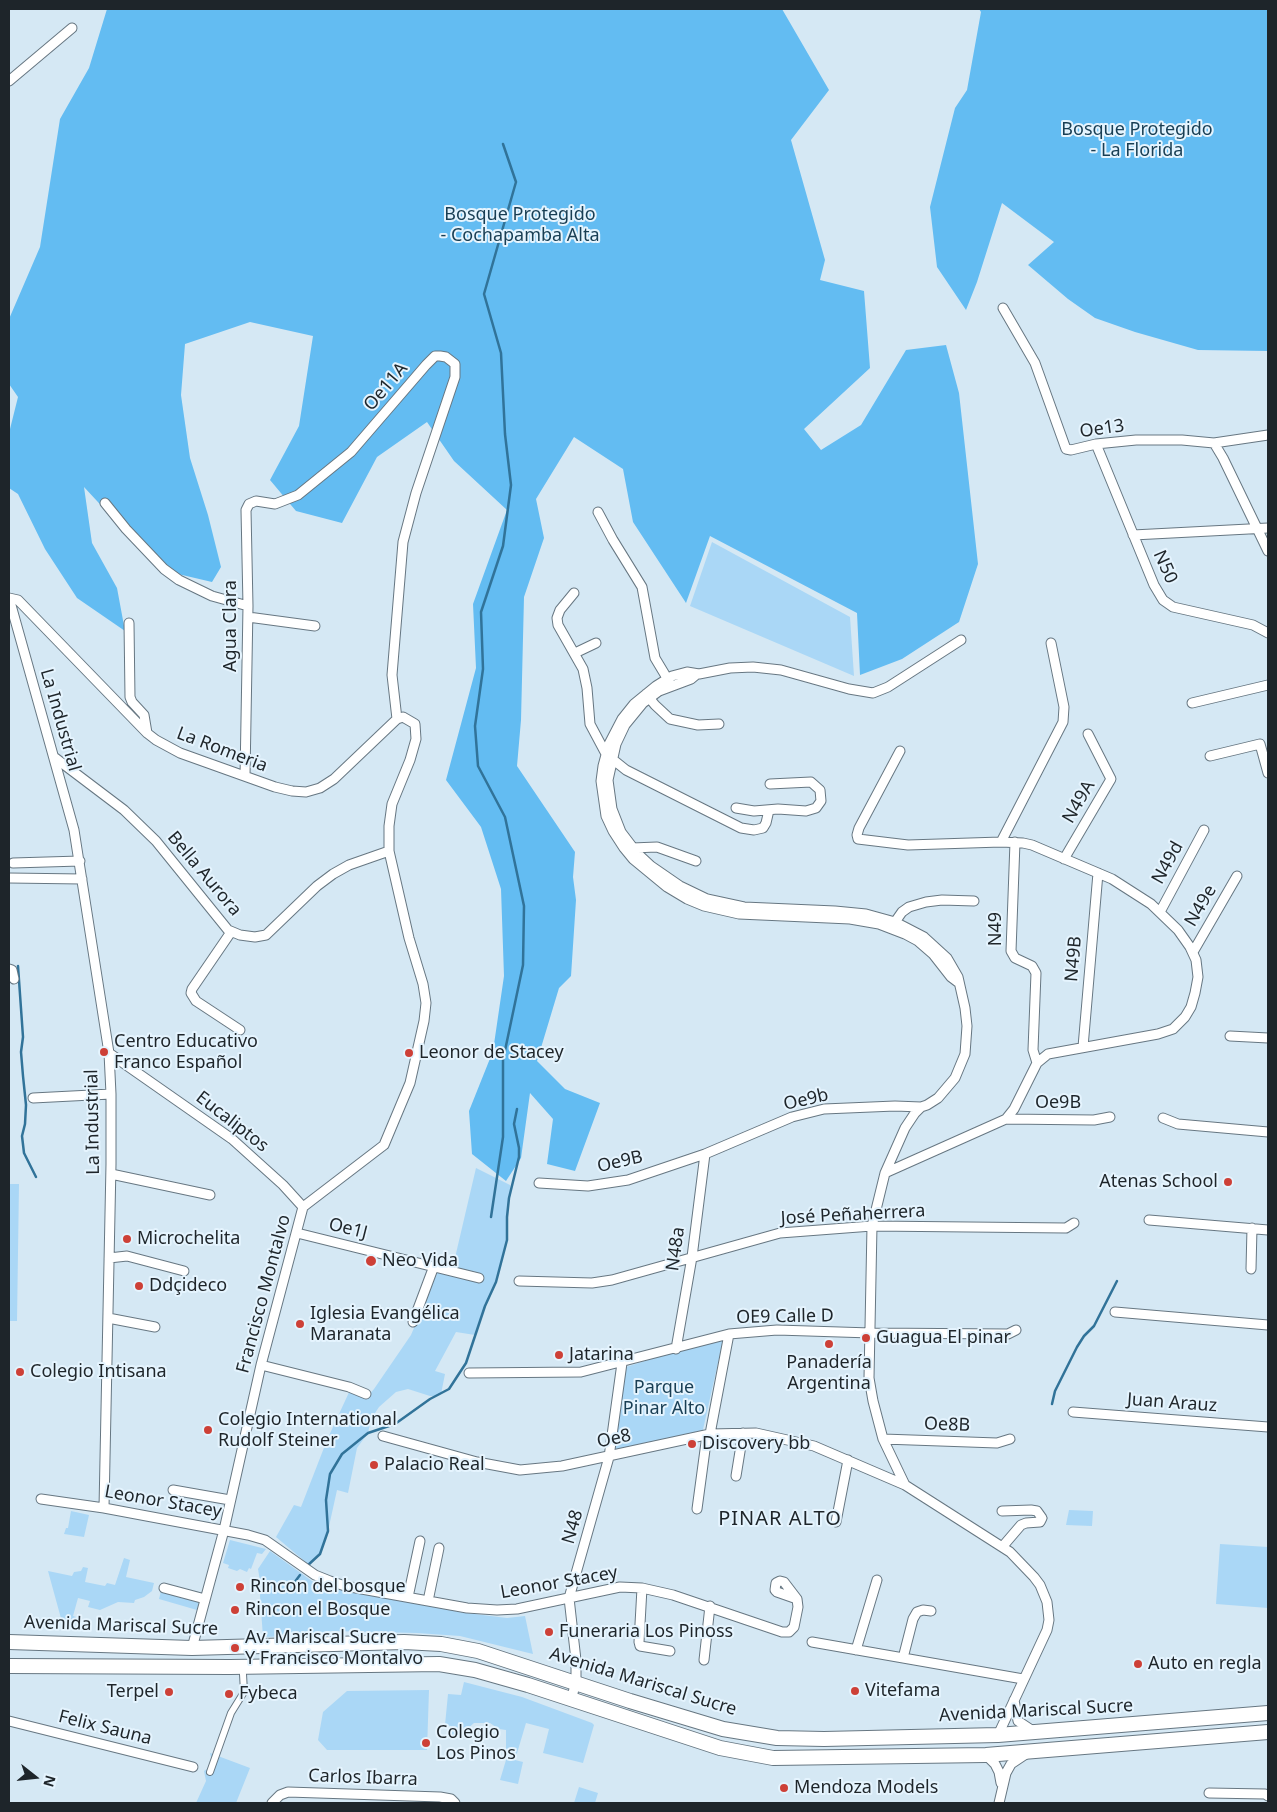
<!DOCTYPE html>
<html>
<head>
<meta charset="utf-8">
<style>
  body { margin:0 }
  #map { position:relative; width:1277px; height:1812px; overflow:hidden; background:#d5e8f4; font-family:"Noto Sans",sans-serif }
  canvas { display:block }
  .frame { position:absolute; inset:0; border:10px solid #1e252a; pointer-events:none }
  .north { position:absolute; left:10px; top:1752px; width:50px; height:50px; -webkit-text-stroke:4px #e5f4fe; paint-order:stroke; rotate:106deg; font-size:14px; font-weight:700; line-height:20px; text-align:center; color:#1e252a }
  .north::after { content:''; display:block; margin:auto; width:18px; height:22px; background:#1e252a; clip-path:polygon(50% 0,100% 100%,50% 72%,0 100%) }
</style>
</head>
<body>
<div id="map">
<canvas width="1277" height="1812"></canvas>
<div class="frame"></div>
<div class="north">N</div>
</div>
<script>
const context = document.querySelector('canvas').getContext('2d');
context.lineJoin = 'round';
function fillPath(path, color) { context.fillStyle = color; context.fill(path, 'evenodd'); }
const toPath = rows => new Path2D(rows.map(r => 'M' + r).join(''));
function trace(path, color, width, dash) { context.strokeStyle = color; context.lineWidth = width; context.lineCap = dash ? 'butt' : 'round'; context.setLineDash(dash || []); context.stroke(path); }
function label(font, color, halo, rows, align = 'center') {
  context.font = font + ' "Noto Sans",sans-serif'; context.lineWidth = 4; context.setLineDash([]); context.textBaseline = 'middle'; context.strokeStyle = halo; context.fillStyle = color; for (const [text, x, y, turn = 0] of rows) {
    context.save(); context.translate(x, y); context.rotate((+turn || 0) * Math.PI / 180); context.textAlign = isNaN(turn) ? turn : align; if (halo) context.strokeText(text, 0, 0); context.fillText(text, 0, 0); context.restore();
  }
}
fillPath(toPath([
  [712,542,850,617,854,676,690,606],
  [476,1168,510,1185,511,1190,507,1217,507,1240,503,1257,496,1282,485,1306,475,1335,456,1332,435,1371,445,1374,441,1394,436,1396,430,1396,408,1389,396,1392,379,1407,371,1419,368,1433,357,1448,348,1493,337,1490,328,1531,320,1554,308,1564,276,1537,294,1505,301,1507,327,1440,351,1388,367,1397,374,1389,411,1335,438,1271,454,1262],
  [9,1184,19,1184,17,1321,9,1321],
  [724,1336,702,1434,613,1453,626,1367],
  [1069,1510,1093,1511,1092,1526,1066,1525],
  [71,1511,89,1515,84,1537,64,1534,66,1528,68,1528],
  [230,1540,266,1549,262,1554,257,1553,251,1569,249,1568,247,1572,240,1569,237,1571,228,1568,229,1565,223,1563],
  [1220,1544,1268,1547,1268,1608,1216,1604],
  [270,1551,319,1586,317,1576,458,1612,507,1618,525,1616,533,1654,460,1636,417,1633,332,1631,295,1636,263,1637,260,1596,261,1587,258,1569],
  [124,1558,130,1560,126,1577,154,1583,152,1591,144,1597,135,1600,134,1603,118,1602,100,1610,88,1607,90,1601,78,1598,73,1616,76,1617,73,1629,66,1627,65,1623,62,1622,48,1571,72,1576,74,1572,81,1571,83,1567,88,1568,85,1582,105,1586,107,1583,115,1585],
  [161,1591,199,1602,197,1610,159,1599],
  [464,1682,522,1697,592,1723,594,1725,583,1763,543,1753,549,1729,526,1723,515,1760,523,1762,518,1784,500,1780,506,1760,506,1730,499,1729,490,1723,474,1723,466,1730,462,1737,450,1736,451,1726,445,1725,448,1694,461,1695],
  [429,1690,427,1750,327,1750,318,1740,323,1712,347,1691],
  [210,1753,250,1768,236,1803,196,1803,206,1781,204,1771,210,1767,212,1761],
  [579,1787,598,1793,595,1803,574,1803]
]), '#aad7f6');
fillPath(toPath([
  [107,9,782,9,829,90,791,140,825,260,820,280,864,291,870,368,804,429,821,450,861,425,906,350,946,345,959,393,978,564,959,622,902,659,860,675,857,613,710,536,686,603,633,522,623,469,574,437,536,499,544,538,524,597,521,720,517,766,575,852,573,877,576,900,571,976,559,988,537,1061,565,1089,600,1103,575,1171,547,1164,553,1119,530,1093,521,1158,506,1181,472,1154,469,1111,493,1051,504,976,501,889,481,827,446,780,476,668,473,604,507,510,454,461,427,422,377,457,342,523,296,511,270,480,299,426,313,336,250,322,185,344,181,395,190,458,208,515,221,567,212,582,161,570,84,487,92,543,117,588,125,631,77,598,45,549,18,494,9,488,9,433,18,397,9,384,9,319,40,247,60,119,89,68],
  [979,9,1268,9,1268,351,1198,350,1135,332,1095,318,1068,299,1028,265,1054,242,1002,203,977,282,966,310,937,267,930,207,955,108,967,90,981,12]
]), '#63bcf2');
trace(toPath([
  [18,966,23,1037,21,1052,23,1076,26,1105,25,1124,22,1136,24,1153,36,1177],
  [491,1217,503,1137,503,1060,523,965,524,906,505,817,478,766,475,726,483,669,481,612,503,546,511,485,505,434,501,353,484,294,516,182,503,144],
  [1052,1404,1055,1391,1077,1347,1084,1336,1094,1326,1117,1281],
  [307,1566,320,1554,328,1531,326,1500,330,1474,342,1454,368,1433,395,1424,430,1399,449,1389,466,1363,485,1306,496,1282,507,1240,507,1217,509,1198,519,1157,519,1148,514,1124,517,1109],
  [294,1583,300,1575]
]), '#317399', 2.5);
const pedestrian = toPath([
  [210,1772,231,1713,244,1692,243,1674]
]);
const minor = toPath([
  [9,81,72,28],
  [1003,308,1035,363,1066,449,1071,450,1096,444,1136,440,1182,440,1214,443,1268,435],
  [1214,443,1223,458,1268,551],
  [1096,444,1154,585,1163,600,1173,607,1253,625,1268,633],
  [105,503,126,529,164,569,179,580,212,596,248,606],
  [598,512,613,540,642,587,655,658,670,683],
  [1133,535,1268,528],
  [574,593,560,610,557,618,558,625,583,669,587,688,590,724,606,754,626,770,741,828,754,830,763,828,766,823,769,810],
  [9,598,74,830,109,1053,111,1094,111,1164,104,1508],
  [9,598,18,600,147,733,156,740,180,753,275,787,292,791,306,792,320,788,334,779,397,719],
  [248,617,315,626],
  [129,623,130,697,132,702,144,715,147,733],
  [575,653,596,643],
  [646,694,655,705,670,719,698,725,719,724],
  [1192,703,1268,685],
  [1210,756,1260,744,1268,773],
  [54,757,124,810,156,841,228,930,240,935,255,937,266,935,317,886,333,874,349,865,389,851],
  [245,776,248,606,246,510,249,504,256,501,275,504,298,495,351,452,426,365,435,356,440,356,446,357,455,364,455,377,416,493,403,542,392,675,397,719],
  [736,808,754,811,778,809,806,811,816,808,821,801,820,790,811,782,770,784],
  [1001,842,1063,722,1064,707,1051,643],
  [1015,842,1011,951,1015,958,1032,966,1036,973,1033,1050,1037,1063],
  [629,850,632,848,657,847,696,861],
  [1064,859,1111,779,1088,734],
  [13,863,80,861],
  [9,878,82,879],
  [1160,912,1204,830],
  [895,922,902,912,909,907,926,902,942,900,974,901],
  [231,932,192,989,191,993,196,1001,240,1030],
  [1193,952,1237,876],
  [9,969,12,970,14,979],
  [959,983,951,977,933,954,918,941,905,934,879,924,850,919,739,914,704,906,687,899,667,887,633,859,624,848,613,831,606,816,601,781,603,766,609,744,622,719,634,704,656,686,672,676,687,672,699,674,730,668,753,667,781,670,849,689,873,693,888,687,961,640],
  [1230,1036,1268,1038],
  [1083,1047,1098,873],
  [109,1053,232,1139,283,1185,303,1207],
  [33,1098,111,1094],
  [1163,1118,1178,1124,1268,1132],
  [1006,1119,1094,1120,1110,1117],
  [885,1173,1006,1119,1014,1109,1037,1063,1048,1054,1158,1034,1173,1029,1185,1017,1191,1007,1195,993,1198,977,1196,960,1190,947,1178,930,1151,904,1112,879,1032,845,1023,843,1001,842,908,845,858,839,857,835,859,828,900,751],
  [111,1174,210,1195],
  [539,1183,588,1186,628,1180,705,1154,792,1117,824,1109,895,1106,921,1107,927,1105,938,1098,955,1078,965,1054,967,1026,965,1008,958,977,947,958,924,937,895,922,866,914,835,911,744,907,707,899,680,886,651,866,637,853,621,832,612,809,608,780,616,744,625,725,643,703,659,691,691,679,697,674],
  [1149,1220,1268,1230],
  [297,1233,479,1278],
  [109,1258,127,1256,184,1271],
  [1251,1269,1252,1228],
  [519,1281,592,1283,612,1280,780,1233,872,1226,1066,1228,1074,1223],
  [1115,1312,1268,1325],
  [108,1318,155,1327],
  [413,1322,434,1266],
  [676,1349,692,1257,705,1154],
  [261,1365,349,1387,366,1394],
  [469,1373,581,1372,729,1334,777,1330,871,1333,1008,1334,1016,1330],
  [1073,1412,1268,1427],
  [710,1434,729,1334],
  [383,1436,477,1462,520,1470,562,1466,710,1434,756,1433,814,1446,905,1485,1010,1552,1034,1577,1040,1585,1047,1602,1049,1620,1047,1630,998,1735],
  [883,1439,997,1443,1010,1439],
  [736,1476,743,1433],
  [905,1485,883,1439,873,1401,869,1378,872,1226,885,1173,905,1128,915,1113,921,1107],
  [173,1490,230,1500],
  [41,1499,104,1508,248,1535,265,1540,315,1575,330,1581,345,1586,467,1608,497,1610,517,1609,620,1587,642,1588,673,1595,782,1632,789,1632,794,1627,798,1607,797,1599,784,1582,780,1581,776,1583,775,1590,777,1592,797,1599],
  [697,1509,707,1435],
  [1002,1511,1031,1510,1037,1511,1042,1518,1040,1522,1026,1523,1021,1525,1003,1546],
  [836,1522,848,1460],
  [164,1588,205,1599],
  [642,1588,639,1642,640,1646,670,1651],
  [408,1597,420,1541],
  [428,1601,439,1548],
  [812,1642,1023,1679],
  [192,1648,224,1530,261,1365,303,1207,384,1145,410,1083,424,1021,426,1003,423,984,409,938,389,851,389,826,392,804,410,760,416,739,415,724,403,717,397,719],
  [856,1650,877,1580],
  [903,1658,913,1619,917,1612,923,1610,931,1611],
  [704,1660,710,1606],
  [571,1700,576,1682,576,1660,569,1598,609,1457,622,1363],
  [1014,1700,1018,1721,1033,1731],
  [9,1721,193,1767],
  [986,1755,995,1764,999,1772,1001,1783],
  [1209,1793,1265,1794,1268,1796],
  [272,1803,280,1795,288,1792,440,1797,451,1799,455,1803],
  [999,1803,1006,1773,1011,1764,1026,1754]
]);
const primary = toPath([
  [9,1642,192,1648,404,1642,441,1644,478,1651,630,1701,723,1729,777,1738,824,1739,998,1735,1268,1713],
  [9,1666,230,1667,439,1664,475,1670,528,1685,720,1748,773,1758,986,1755,1268,1732]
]);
trace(pedestrian, '#677782', 8);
trace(minor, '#677782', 11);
trace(primary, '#677782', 16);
trace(pedestrian, '#fff', 6);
trace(minor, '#fff', 9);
trace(primary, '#fff', 14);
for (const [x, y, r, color] of [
  [104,1052,5,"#cd4037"],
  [409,1053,5,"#cd4037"],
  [1228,1182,5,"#cd4037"],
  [127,1239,5,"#cd4037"],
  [371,1261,6,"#cd4037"],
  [139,1286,5,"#cd4037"],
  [300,1324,5,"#cd4037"],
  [866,1338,5,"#cd4037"],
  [829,1344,5,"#cd4037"],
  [559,1355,5,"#cd4037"],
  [20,1372,5,"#cd4037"],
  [208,1430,5,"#cd4037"],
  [692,1444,5,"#cd4037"],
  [374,1465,5,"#cd4037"],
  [240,1587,5,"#cd4037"],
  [235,1610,5,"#cd4037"],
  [549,1632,5,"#cd4037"],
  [235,1648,5,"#cd4037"],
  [1138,1664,5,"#cd4037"],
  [855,1691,5,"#cd4037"],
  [169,1692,5,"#cd4037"],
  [229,1694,5,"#cd4037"],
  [426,1743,5,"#cd4037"],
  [784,1788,5,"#cd4037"]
]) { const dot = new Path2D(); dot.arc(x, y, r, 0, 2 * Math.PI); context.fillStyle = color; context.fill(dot); trace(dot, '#e5f4fe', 2); }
label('18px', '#183e54', '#e5f4fe', [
  ["Bosque Protegido",1137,130],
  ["- La Florida",1137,151],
  ["Bosque Protegido",520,215],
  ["- Cochapamba Alta",520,236],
  ["Parque",664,1388],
  ["Pinar Alto",664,1409]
]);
label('18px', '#1e252a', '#e5f4fe', [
  ["Oe11A",386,387,-50],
  ["Oe13",1102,429,-8],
  ["N50",1165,567,66],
  ["Agua Clara",231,626,-90],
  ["La Industrial",60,720,74],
  ["La Romeria",222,750,21],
  ["N49A",1079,802,-60],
  ["N49d",1168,863,-61],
  ["Bella Aurora",204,874,50],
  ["N49e",1201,906,-60],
  ["N49",996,929,-90],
  ["N49B",1074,959,-85],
  ["Oe9b",806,1100,-13],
  ["Oe9B",1058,1103],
  ["La Industrial",93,1122,-91],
  ["Eucaliptos",232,1122,38],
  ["Oe9B",620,1162,-13],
  ["José Peñaherrera",853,1215,-3],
  ["Oe1J",348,1229,14],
  ["N48a",676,1249,-82],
  ["Francisco Montalvo",264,1294,-75],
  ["OE9 Calle D",785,1317,-1],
  ["Juan Arauz",1172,1403,4],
  ["Oe8B",947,1425,2],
  ["Oe8",614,1439,-12],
  ["Leonor Stacey",163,1502,10],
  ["N48",573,1527,-74],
  ["Leonor Stacey",559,1583,-10],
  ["Avenida Mariscal Sucre",121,1626,2],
  ["Avenida Mariscal Sucre",643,1682,17],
  ["Avenida Mariscal Sucre",1036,1711,-3],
  ["Felix Sauna",105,1728,14],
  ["Carlos Ibarra",363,1778,2]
]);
label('18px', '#1e252a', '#e5f4fe', [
  ["Centro Educativo",114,1042],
  ["Franco Español",114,1063],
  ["Leonor de Stacey",419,1053],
  ["Atenas School",1218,1182,"right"],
  ["Microchelita",137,1239],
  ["Neo Vida",382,1261],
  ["Ddçideco",149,1286],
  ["Iglesia Evangélica",310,1314],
  ["Maranata",310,1335],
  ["Guagua El pinar",876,1338],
  ["Jatarina",569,1355],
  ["Panadería",829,1363,"center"],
  ["Argentina",829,1384,"center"],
  ["Colegio Intisana",30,1372],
  ["Colegio International",218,1420],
  ["Rudolf Steiner",218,1441],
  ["Discovery bb",702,1444],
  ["Palacio Real",384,1465],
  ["Rincon del bosque",250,1587],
  ["Rincon el Bosque",245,1610],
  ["Funeraria Los Pinoss",559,1632],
  ["Av. Mariscal Sucre",245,1638],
  ["Y Francisco Montalvo",245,1659],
  ["Auto en regla",1148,1664],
  ["Vitefama",865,1691],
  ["Terpel",159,1692,"right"],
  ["Fybeca",239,1694],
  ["Colegio",436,1733],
  ["Los Pinos",436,1754],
  ["Mendoza Models",794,1788]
], 'left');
context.letterSpacing = '1px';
label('20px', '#1e252a', '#e5f4fe', [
  ["PINAR ALTO",780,1519]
]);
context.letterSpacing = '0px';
</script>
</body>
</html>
